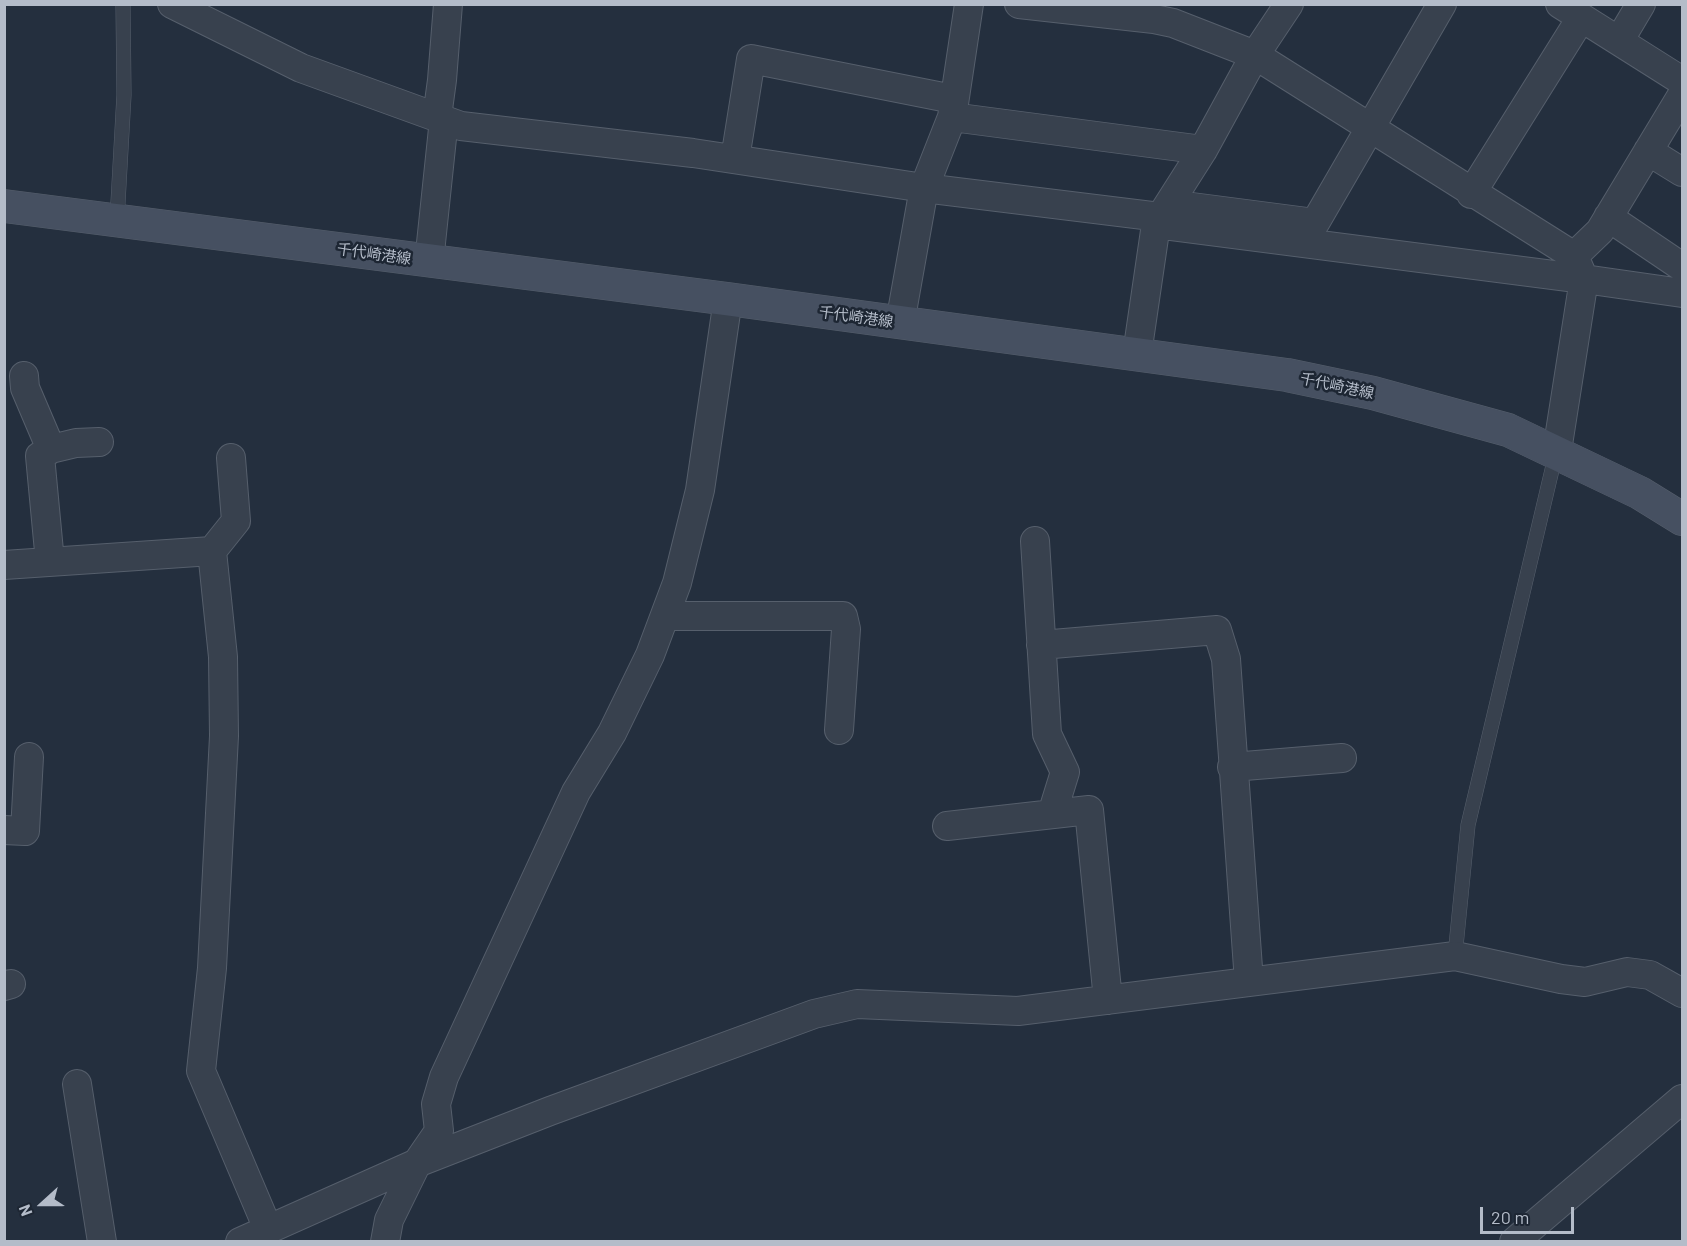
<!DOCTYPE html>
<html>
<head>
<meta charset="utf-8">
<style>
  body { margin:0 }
  #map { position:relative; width:1687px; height:1246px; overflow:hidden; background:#242f3e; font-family:Barlow,sans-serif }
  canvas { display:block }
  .frame { position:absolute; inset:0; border:6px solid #b4bcc9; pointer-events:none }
  .north { position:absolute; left:12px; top:1174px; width:60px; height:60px; -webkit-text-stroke:4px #1d2633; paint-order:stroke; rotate:249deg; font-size:16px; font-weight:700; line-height:24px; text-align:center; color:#b4bcc9 }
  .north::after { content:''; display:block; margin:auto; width:21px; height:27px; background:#b4bcc9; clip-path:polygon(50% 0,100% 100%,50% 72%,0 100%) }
  .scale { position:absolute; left:1480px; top:1207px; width:94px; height:27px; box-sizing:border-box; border:3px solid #b4bcc9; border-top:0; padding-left:8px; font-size:18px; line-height:21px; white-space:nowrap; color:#b4bcc9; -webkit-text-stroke:4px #1d2633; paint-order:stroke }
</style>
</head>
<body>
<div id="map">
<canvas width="1687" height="1246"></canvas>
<div class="frame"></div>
<div class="north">N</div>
<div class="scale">20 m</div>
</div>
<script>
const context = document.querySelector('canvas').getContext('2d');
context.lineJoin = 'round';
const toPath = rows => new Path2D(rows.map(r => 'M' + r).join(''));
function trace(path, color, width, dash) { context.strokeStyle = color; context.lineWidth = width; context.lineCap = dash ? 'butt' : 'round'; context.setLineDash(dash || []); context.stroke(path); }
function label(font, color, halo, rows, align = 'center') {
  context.font = font + ' Barlow,"Noto Sans JP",sans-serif'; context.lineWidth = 5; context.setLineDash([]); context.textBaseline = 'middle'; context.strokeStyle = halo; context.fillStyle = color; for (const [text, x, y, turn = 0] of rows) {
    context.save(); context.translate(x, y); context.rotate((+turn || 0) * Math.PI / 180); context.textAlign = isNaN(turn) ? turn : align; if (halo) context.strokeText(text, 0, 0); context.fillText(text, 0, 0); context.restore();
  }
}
const service = toPath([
  [117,220,124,95,123,4],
  [1455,956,1468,825,1556,453]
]);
const minor = toPath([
  [172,4,301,68,461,126,693,153,924,188,1160,217],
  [1019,4,1154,19,1173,23,1255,55,1574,256,1584,279],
  [1560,4,1682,81],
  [1619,41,1641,4],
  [437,117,442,80,448,4],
  [952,117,1203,150],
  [1648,151,1682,172],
  [735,159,751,59,953,99],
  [1471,194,1581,18],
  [1169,204,1315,223,1442,4],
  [1608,217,1682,267],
  [1156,224,1584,279],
  [1574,256,1600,231,1682,95],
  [429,262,444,119],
  [900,323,924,188,952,117,969,4],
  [1137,354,1156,224,1203,150,1255,55,1289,4],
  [24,376,25,388,51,449,40,456,50,562],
  [51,449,76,443,99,442],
  [1557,451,1584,279,1682,293],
  [231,458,236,521,212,551,223,657,224,736,212,968,201,1071,268,1229],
  [1035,541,1047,734,1065,772,1052,814],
  [4,565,212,551],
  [665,616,843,616,846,629,839,730],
  [1041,645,1217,630,1226,659,1249,982],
  [1232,767,1342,758],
  [947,826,1089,810,1108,1000],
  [4,830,25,831,29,757],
  [4,986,11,984],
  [77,1084,102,1242],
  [240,1242,417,1163,550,1111,814,1014,857,1004,1018,1011,1455,956,1561,979,1585,982,1627,972,1650,975,1682,993],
  [385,1242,389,1220,417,1163,439,1131,436,1104,444,1077,576,792,612,733,650,655,677,583,700,490,728,299],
  [1514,1242,1682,1099]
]);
const secondary = toPath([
  [4,206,728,299,1287,375,1373,393,1508,430,1640,493,1682,519]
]);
trace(service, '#565f6c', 15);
trace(minor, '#565f6c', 30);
trace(secondary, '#565f6c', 34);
trace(service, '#38414e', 14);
trace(minor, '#38414e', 28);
trace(secondary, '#465061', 33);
label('15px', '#b4bcc9', '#1d2633', [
  ["千代崎港線",374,254,8],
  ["千代崎港線",856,317,8],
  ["千代崎港線",1337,386,12]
]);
</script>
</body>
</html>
